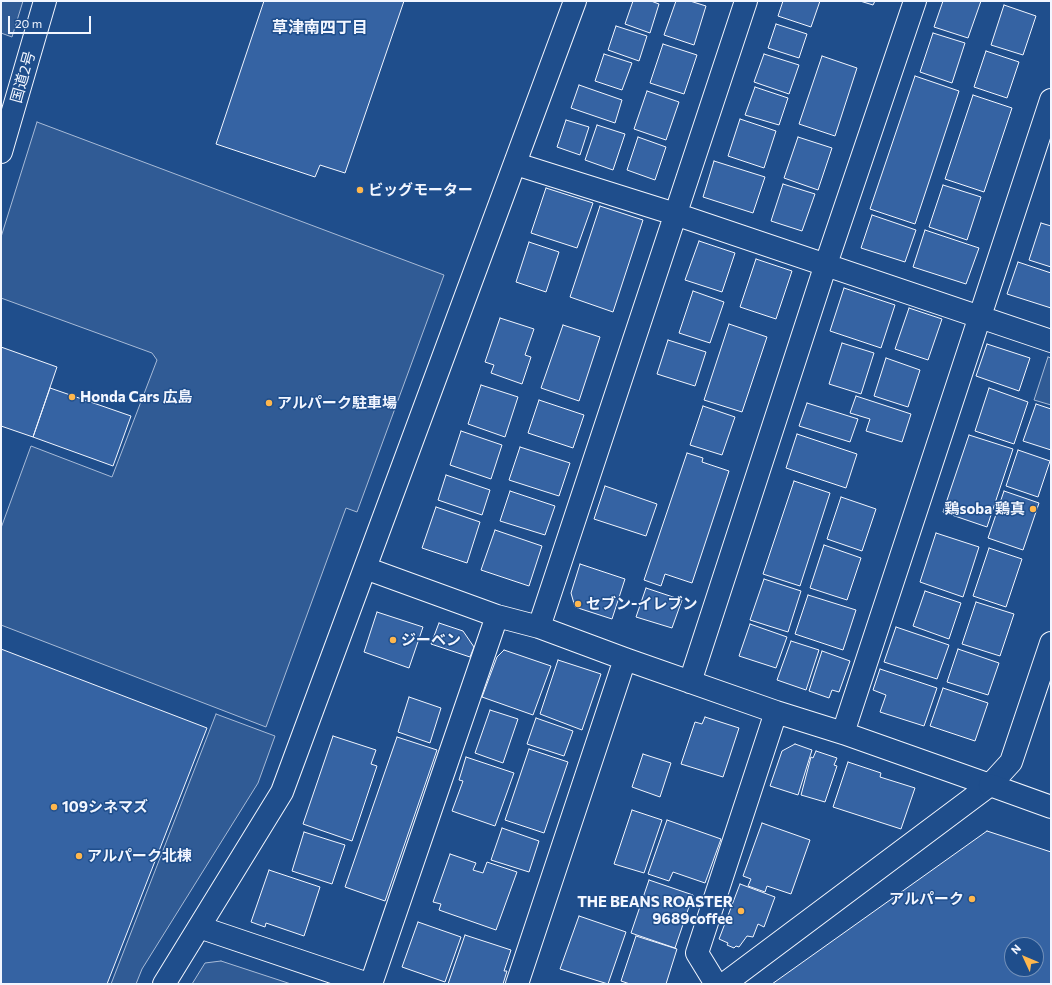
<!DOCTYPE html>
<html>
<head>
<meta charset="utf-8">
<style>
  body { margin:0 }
  #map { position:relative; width:1052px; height:985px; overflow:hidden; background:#1f4e8c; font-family:Commissioner,sans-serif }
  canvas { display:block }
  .frame { position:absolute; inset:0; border:2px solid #f2f6ff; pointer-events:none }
  .north { position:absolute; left:1004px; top:937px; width:40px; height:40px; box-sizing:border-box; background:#1f4e8c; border:1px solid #7391ba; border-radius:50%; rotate:314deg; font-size:11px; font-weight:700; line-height:16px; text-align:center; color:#f2f6ff }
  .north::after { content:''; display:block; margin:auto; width:14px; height:18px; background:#ffb74d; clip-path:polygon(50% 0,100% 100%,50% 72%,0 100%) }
  .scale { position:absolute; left:8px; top:16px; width:83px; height:18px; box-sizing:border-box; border:2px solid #f2f6ff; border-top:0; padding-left:5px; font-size:12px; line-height:14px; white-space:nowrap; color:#f2f6ff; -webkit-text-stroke:3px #1f4e8c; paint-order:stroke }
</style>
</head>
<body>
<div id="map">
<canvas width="1052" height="985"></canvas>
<div class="frame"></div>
<div class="north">N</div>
<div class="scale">20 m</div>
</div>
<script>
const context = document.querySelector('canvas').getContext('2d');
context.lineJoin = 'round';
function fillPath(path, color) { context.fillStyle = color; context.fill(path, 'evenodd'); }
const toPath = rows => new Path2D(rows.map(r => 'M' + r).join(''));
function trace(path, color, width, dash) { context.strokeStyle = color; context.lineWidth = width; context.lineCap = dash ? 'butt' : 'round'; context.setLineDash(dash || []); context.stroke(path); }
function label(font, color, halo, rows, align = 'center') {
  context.font = font + ' Commissioner,"Noto Sans JP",sans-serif'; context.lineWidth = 3; context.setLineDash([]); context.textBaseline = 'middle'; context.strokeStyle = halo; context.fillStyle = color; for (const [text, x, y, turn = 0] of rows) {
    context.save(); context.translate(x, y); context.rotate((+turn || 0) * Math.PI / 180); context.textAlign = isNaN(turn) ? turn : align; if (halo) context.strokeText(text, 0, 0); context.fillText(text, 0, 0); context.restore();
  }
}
const built = toPath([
  [1,1,23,1,12,37,1,33,1,1],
  [37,122,444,275,357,512,346,508,266,727,1,625,1,528,31,446,112,477,157,360,152,353,1,298,1,237,37,122],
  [1048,357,1051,358,1051,405,1034,400,1048,357],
  [216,714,275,736,258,783,142,969,136,984,111,984,216,714],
  [221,961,291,984,192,984,205,963,221,961]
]);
fillPath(built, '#305b95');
trace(built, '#a8bbd7', 1);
const building = toPath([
  [264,1,404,1,345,173,320,165,315,177,216,144,264,1],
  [633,1,651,1,659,4,650,33,625,24,633,1],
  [676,1,690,1,706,6,694,45,664,35,676,1],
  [783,1,820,1,811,27,778,16,783,1],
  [860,1,875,1,873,5,860,1],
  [943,1,981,1,968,38,934,27,943,1],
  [1004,5,1036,16,1023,55,991,45,1004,5],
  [776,24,807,34,799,58,768,48,776,24],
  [616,26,647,36,639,61,608,50,616,26],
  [933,33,965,43,952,83,920,72,933,33],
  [663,44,697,55,684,94,650,83,663,44],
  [986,51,1019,62,1007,98,974,87,986,51],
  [604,54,632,63,622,90,595,81,604,54],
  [764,54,799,65,789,94,754,82,764,54],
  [822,56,857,68,835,136,799,124,822,56],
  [915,76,959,91,915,224,870,209,915,76],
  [579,85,622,100,615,123,571,108,579,85],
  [755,87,788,98,779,125,745,115,755,87],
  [647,91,679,102,666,140,634,129,647,91],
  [973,95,1012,108,984,192,945,179,973,95],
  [740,119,776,131,764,168,728,156,740,119],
  [566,120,589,127,580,155,557,147,566,120],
  [597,125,625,134,613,170,585,160,597,125],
  [638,137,666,147,655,180,627,170,638,137],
  [798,137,832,148,818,190,784,178,798,137],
  [714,161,765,177,753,213,703,197,714,161],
  [783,184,815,194,802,231,771,221,783,184],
  [943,185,981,197,967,240,929,227,943,185],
  [546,188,593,203,577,248,531,233,546,188],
  [600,206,643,220,613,312,570,297,600,206],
  [872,215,916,230,905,262,861,248,872,215],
  [1041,223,1051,226,1051,267,1029,260,1041,223],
  [925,230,979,248,966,284,913,267,925,230],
  [699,241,735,253,722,292,685,280,699,241],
  [529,242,559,252,546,292,516,282,529,242],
  [756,259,792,271,776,319,740,307,756,259],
  [1018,262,1051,273,1051,308,1007,294,1018,262],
  [844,288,895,305,881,348,830,331,844,288],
  [693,291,724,302,710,343,679,333,693,291],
  [909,308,942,319,928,360,895,349,909,308],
  [500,318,534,329,525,355,531,357,522,384,491,373,494,365,485,362,500,318],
  [729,324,767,337,742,412,704,400,729,324],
  [563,325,600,337,579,401,541,388,563,325],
  [668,340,706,352,695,386,657,374,668,340],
  [842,343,874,353,861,394,829,384,842,343],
  [987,344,1030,358,1019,391,976,376,987,344],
  [1,347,57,367,33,437,1,426,1,347],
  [886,358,920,370,908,407,874,396,886,358],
  [481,385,518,397,505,437,468,424,481,385],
  [50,388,131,416,113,466,33,437,50,388],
  [989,388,1028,402,1014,444,975,431,989,388],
  [856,396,911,414,902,442,866,431,870,419,850,413,856,396],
  [539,400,584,415,573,448,528,433,539,400],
  [807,403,858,419,850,442,799,426,807,403],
  [1036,404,1051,409,1051,450,1023,441,1036,404],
  [703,406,735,417,722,455,690,445,703,406],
  [461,431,502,445,491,479,450,465,461,431],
  [797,434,857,454,846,488,786,468,797,434],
  [969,435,1013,449,987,527,943,512,969,435],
  [520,447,570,463,559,496,509,480,520,447],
  [1018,450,1050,461,1038,497,1006,486,1018,450],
  [687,453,703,458,702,462,729,471,692,583,665,574,661,586,644,580,687,453],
  [446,475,490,490,482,515,438,500,446,475],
  [794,481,830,493,800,586,763,574,794,481],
  [605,486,657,504,646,536,594,519,605,486],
  [510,491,555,506,545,535,500,521,510,491],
  [1004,491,1039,503,1023,550,988,538,1004,491],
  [841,497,876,509,862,551,827,539,841,497],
  [436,507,480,522,467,563,422,548,436,507],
  [495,530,542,546,529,586,481,570,495,530],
  [936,533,979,547,963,597,920,582,936,533],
  [824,545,861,558,847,600,810,588,824,545],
  [989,548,1022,559,1006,607,973,596,989,548],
  [580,564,625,579,612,619,575,607,571,593,580,564],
  [764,579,801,591,788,632,750,620,764,579],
  [646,588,682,600,672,628,636,617,646,588],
  [925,591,961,603,949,639,913,626,925,591],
  [808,595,856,610,843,650,795,634,808,595],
  [976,602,1014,614,1000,656,962,644,976,602],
  [377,612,423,627,409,668,364,652,377,612],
  [439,623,463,631,474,647,470,657,431,644,439,623],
  [750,624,787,637,776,668,739,656,750,624],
  [896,627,949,645,937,679,884,662,896,627],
  [791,641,819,650,806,690,777,680,791,641],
  [1,649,207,728,107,984,1,984,1,649],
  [958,649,999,663,988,695,947,682,958,649],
  [504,650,551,666,533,715,482,697,497,657,504,650],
  [822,651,850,661,839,692,832,690,829,698,809,691,822,651],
  [558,660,601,674,582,730,540,714,558,660],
  [880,669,937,688,924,726,880,712,886,695,873,690,880,669],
  [943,688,988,703,975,741,930,726,943,688],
  [409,697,441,708,430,743,398,732,409,697],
  [490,710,518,719,503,763,475,753,490,710],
  [705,717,739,728,723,777,681,764,695,722,702,724,705,717],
  [536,718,573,731,564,756,527,744,536,718],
  [333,736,376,750,371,764,377,766,352,841,303,824,333,736],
  [397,737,437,750,385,901,345,887,397,737],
  [795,744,812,750,798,795,770,786,782,751,795,744],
  [529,749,568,762,544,833,505,820,529,749],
  [816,751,837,758,834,765,837,766,825,802,801,795,811,757,813,758,816,751],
  [643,754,671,763,660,797,632,787,643,754],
  [466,757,514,773,495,826,452,811,463,781,459,780,466,757],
  [848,762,881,773,880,777,915,788,901,829,833,807,848,762],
  [632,810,662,820,644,873,614,864,632,810],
  [667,820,721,839,705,883,673,872,669,881,648,874,667,820],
  [762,823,810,840,791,894,767,886,765,892,748,886,751,879,743,876,762,823],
  [502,828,539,841,529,872,491,860,502,828],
  [987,831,1051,852,1051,984,772,984,987,831],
  [1012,945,1036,945,1036,969,1012,969,1012,945],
  [304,832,345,845,332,884,292,871,304,832],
  [450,854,476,863,473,870,483,873,487,862,517,872,496,930,439,910,441,904,433,902,450,854],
  [269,870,320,887,304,936,266,923,265,927,251,922,269,870],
  [649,880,693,895,675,948,631,933,649,880],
  [740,884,775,897,764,927,758,924,753,937,747,936,739,947,736,946,734,948,727,945,728,943,719,939,740,884],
  [579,916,626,932,608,984,560,969,579,916],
  [418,922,461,937,445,982,402,967,418,922],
  [465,935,511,950,504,971,507,971,503,984,448,984,465,935],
  [636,936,677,949,666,984,630,984,621,981,636,936]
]);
fillPath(building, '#3563a3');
trace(building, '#f2f6ff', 1);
const minor = toPath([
  [516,164,675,214,1051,341],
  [365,568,497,616,539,627,625,659,776,712,843,733,990,785],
  [539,627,746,1],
  [690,682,826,264,915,1],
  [843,733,1051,100],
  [199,927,368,984],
  [164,984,282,792,575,1],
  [371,984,497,616],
  [517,984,625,659],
  [716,984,697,953,776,712],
  [724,984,990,785,1011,762,1051,643]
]);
const tertiary = toPath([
  [990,785,1051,807]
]);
const trunk = toPath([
  [1,152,45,1]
]);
trace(minor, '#f2f6ff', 24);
trace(tertiary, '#f2f6ff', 24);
trace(trunk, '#f2f6ff', 24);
trace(minor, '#1f4e8c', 22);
trace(tertiary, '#1f4e8c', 22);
trace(trunk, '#1f4e8c', 22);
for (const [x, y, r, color] of [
  [360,190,4,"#ffb74d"],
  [72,397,4,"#ffb74d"],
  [269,403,4,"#ffb74d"],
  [1033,509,4,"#ffb74d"],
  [578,604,4,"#ffb74d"],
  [393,640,4,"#ffb74d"],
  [54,807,4,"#ffb74d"],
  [79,856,4,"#ffb74d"],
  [972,899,4,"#ffb74d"],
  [741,911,4,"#ffb74d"]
]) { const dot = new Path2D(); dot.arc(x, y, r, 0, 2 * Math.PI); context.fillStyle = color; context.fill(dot); trace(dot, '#1f4e8c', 1.5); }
label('15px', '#f2f6ff', '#1f4e8c', [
  ["国道2号",23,77,-74]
]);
label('bold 15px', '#f2f6ff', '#1f4e8c', [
  ["ビッグモーター",368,190],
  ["Honda Cars 広島",80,397],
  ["アルパーク駐車場",277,403],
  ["鶏soba 鶏真",1025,509,"right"],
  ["セブン-イレブン",586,604],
  ["ジーベン",401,640],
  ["109シネマズ",62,807],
  ["アルパーク北棟",87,856],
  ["アルパーク",964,899,"right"],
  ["THE BEANS ROASTER",733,902,"right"],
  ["9689coffee",733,919,"right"]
], 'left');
label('bold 16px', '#f2f6ff', '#1f4e8c', [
  ["草津南四丁目",320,28]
]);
</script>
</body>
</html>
